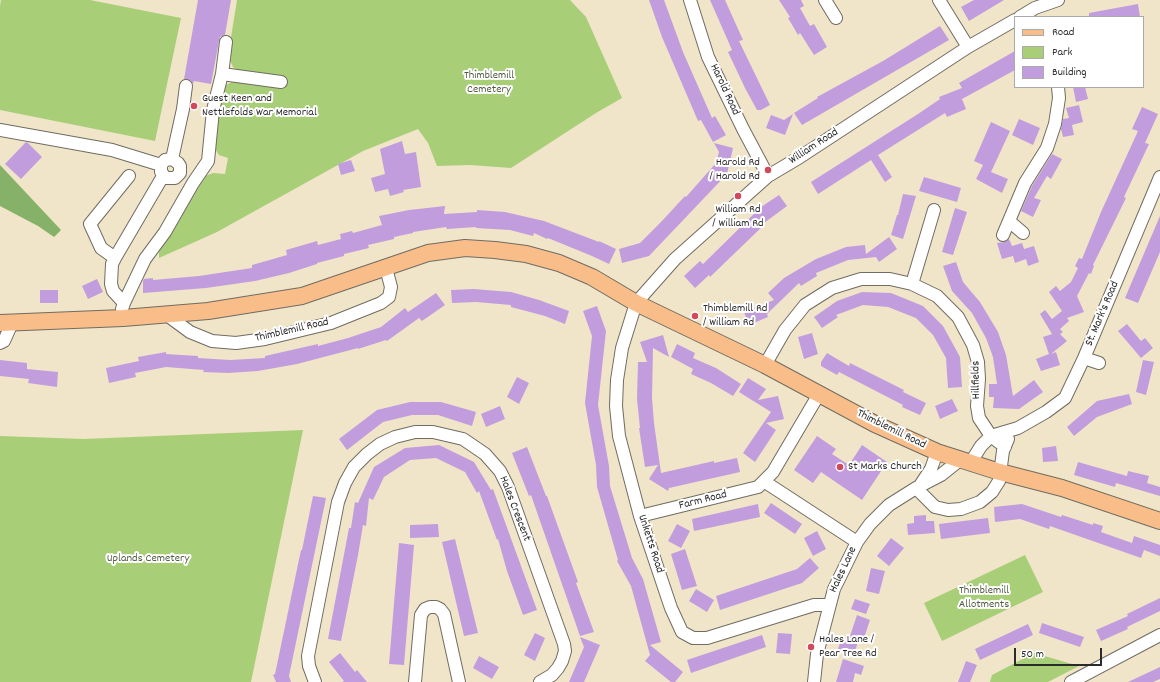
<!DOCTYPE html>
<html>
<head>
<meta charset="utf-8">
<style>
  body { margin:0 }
  #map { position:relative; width:1160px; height:682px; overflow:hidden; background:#f0e5c9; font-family:Dekko,sans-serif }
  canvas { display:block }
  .legend { position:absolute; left:1014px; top:16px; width:130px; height:72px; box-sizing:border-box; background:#fff; border:1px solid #aaa; margin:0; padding:5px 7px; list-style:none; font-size:12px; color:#2b2b2b }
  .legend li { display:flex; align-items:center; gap:8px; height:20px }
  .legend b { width:20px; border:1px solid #aaa }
  .scale { position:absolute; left:1014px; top:648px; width:88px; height:18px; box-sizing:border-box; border:2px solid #2b2b2b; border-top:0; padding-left:5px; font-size:12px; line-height:14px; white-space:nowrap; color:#2b2b2b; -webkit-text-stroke:3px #fff; paint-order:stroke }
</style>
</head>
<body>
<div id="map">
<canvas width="1160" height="682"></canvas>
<ul class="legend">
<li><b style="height:5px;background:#f8bd89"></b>Road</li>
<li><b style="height:11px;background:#a9ce78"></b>Park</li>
<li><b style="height:11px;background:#c29ddd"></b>Building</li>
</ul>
<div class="scale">50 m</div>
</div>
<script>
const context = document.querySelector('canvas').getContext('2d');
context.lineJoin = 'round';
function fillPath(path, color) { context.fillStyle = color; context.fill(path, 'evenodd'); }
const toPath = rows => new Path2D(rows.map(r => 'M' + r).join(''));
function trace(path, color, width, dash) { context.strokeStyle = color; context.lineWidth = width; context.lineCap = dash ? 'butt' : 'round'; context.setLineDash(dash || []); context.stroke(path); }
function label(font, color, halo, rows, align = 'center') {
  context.font = font + ' Dekko,sans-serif'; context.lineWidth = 4; context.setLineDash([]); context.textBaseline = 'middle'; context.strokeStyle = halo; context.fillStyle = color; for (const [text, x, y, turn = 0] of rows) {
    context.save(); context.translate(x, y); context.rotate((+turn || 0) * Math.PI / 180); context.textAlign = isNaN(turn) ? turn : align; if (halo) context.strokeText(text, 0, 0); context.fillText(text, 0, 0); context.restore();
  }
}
fillPath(toPath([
  [1,0,90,0,181,18,155,141,0,110,0,6],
  [237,0,570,0,586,17,622,98,596,113,511,168,470,165,437,166,428,143,418,129,363,151,217,232,159,258,159,252,205,176,213,173,225,174,228,158,219,155,217,152,214,147,213,134,223,89,226,85,234,81,238,71,233,67,228,56],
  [303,430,251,682,0,682,0,436,84,439],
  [1025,555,1043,592,942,641,924,603],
  [1034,653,1079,666,1048,682,990,682,992,675]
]), '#a9ce78');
fillPath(toPath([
  [0,165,61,230,54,237,38,226,0,206]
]), '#86b168');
fillPath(toPath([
  [198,0,231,0,225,35,220,37,219,41,211,84,194,81,193,84,190,80,184,79],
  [649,0,664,0,683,52,712,118,715,116,726,135,713,142,701,120,698,121,662,37],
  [710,0,725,0,743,40,739,41,770,105,761,110,757,110,745,88,728,52,732,50],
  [779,0,801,0,804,6,800,8,810,26,814,24,827,47,814,55,800,33,798,35,788,18,790,17],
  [974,0,1004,0,969,21,961,7],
  [1138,4,1140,17,1089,17,1089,13],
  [940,26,949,40,802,125,794,113,818,98,817,97,883,61],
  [1015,51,1015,70,962,99,966,109,947,117,945,113,878,155,892,177,885,182,871,160,818,194,811,182,918,114,940,99,939,97,962,88,959,83],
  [1073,87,1085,87,1088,99,1076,102],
  [1079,105,1083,122,1072,125,1074,135,1063,137,1061,129,1063,119,1069,118,1066,108],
  [1142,107,1158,114,1145,143,1149,144,1124,197,1126,198,1093,265,1094,266,1091,274,1089,273,1077,296,1084,312,1067,318,1069,321,1060,329,1063,332,1060,334,1067,341,1051,354,1056,352,1060,365,1041,371,1036,359,1049,354,1043,337,1052,334,1040,314,1045,310,1052,319,1062,311,1049,292,1056,286,1060,291,1071,282,1078,268,1075,266,1079,258,1082,259,1101,212,1138,131,1132,129],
  [793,114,785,135,766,128,771,115,784,120],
  [1019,119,1040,128,1033,145,1012,135],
  [991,122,1010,131,991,172,1008,179,1002,193,976,179,983,165,974,161],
  [402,141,405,154,416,152,421,187,403,190,404,192,390,196,388,189,375,192,371,178,385,174,380,149],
  [26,142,28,143,42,157,21,179,5,164],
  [714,143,733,148,727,174,649,256,622,263,619,249,640,243,661,222,685,196,686,197,716,163,719,152],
  [1052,154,1062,159,1051,179,1047,176,1034,198,1041,200,1033,217,1021,211,1032,186],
  [351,160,355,171,341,175,338,164],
  [924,177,961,188,957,202,919,191],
  [903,194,916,196,903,239,891,235,897,215,898,215],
  [779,195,787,206,764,223,765,224,710,277,709,275,695,288,684,276,700,261,703,264,761,207],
  [445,206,444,214,477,212,477,210,505,212,544,221,599,242,599,241,616,249,609,264,592,256,548,238,547,239,534,233,533,236,510,230,476,228,476,227,447,229,446,227,413,232,413,233,394,237,394,239,368,245,369,248,344,254,344,256,317,263,317,264,289,273,255,281,206,288,143,293,143,281,144,279,153,278,153,280,199,276,252,268,252,265,287,255,286,250,317,241,318,245,341,239,340,234,352,231,353,233,382,225,379,216,409,210],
  [955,208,967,212,953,255,942,252],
  [1160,216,1160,252,1138,303,1125,298],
  [889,237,897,249,879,262,876,257,848,260,816,273,817,276,801,286,799,283,767,314,768,317,749,325,744,312,774,300,768,293,784,278,816,259,846,247,865,245,866,254],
  [1009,239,1012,246,1022,243,1024,249,1034,246,1039,262,1028,266,1026,259,1015,263,1013,256,1002,259,997,243,1004,242],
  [956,262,963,282,980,302,998,332,1006,355,1013,396,1034,380,1043,392,1019,409,993,408,994,397,989,397,989,384,997,384,993,357,986,338,972,313,952,291,943,266],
  [97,279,103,292,88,299,82,286],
  [474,289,511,292,539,300,569,311,565,324,545,316,511,307,511,305,476,302,452,303,451,290],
  [40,290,58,290,58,303,40,303],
  [862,292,891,293,923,306,943,326,960,357,962,387,948,388,946,358,933,335,916,318,888,307,863,305,836,315,838,317,822,328,814,317,837,301],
  [436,293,445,305,422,321,419,318,387,341,386,340,358,349,358,348,297,364,258,371,228,373,203,372,204,370,166,367,135,373,136,377,109,383,106,368,139,361,138,357,166,352,166,354,198,356,198,358,230,360,265,358,265,356,318,344,318,346,348,338,381,327,405,308,408,312],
  [597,306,606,331,598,405,609,466,610,486,632,558,643,579,661,642,650,645,683,672,675,682,671,682,645,661,650,655,631,586,617,561,618,560,597,487,596,465,585,403,592,336,583,311],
  [1127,324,1141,341,1145,338,1153,348,1141,358,1118,331],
  [812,333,818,354,804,359,798,337],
  [663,335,669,357,653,348,652,398,654,423,661,473,714,461,714,463,737,458,740,472,669,488,668,491,649,479,658,465,645,467,639,428,640,428,637,399,638,362,647,362,640,342],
  [677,344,695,353,693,358,716,368,741,384,733,396,711,383,691,374,693,369,671,357],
  [827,353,849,366,850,363,904,390,903,392,926,403,920,415,902,407,903,405,839,372,837,375,821,366,821,362],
  [0,360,27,363,27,369,58,372,57,387,28,383,29,379,0,376],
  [1143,360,1154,362,1146,395,1136,392],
  [517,377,529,383,519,404,507,397],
  [748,378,766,389,758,400,778,396,784,419,766,423,776,430,755,462,743,453,771,412,739,392],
  [1129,394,1132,404,1097,417,1074,436,1067,427,1097,401],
  [952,399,958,411,940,419,935,406],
  [410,402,441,402,476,412,472,426,438,415,412,415,383,422,347,450,339,439,377,410],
  [500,406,505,419,486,427,481,414],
  [817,436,836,449,832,454,849,465,862,445,887,462,862,500,821,472,813,483,794,470],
  [439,445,474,462,491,490,493,489,537,610,523,615,507,571,498,539,497,540,479,491,477,493,465,472,436,458,410,460,384,477,373,500,369,498,366,526,363,525,358,555,341,641,328,639,349,528,351,528,355,502,358,503,374,467,405,448],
  [1056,446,1058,461,1043,462,1042,448],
  [527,447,546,496,547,496,578,582,576,583,594,632,580,636,531,495,529,496,512,453],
  [1078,462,1127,476,1128,471,1149,476,1147,483,1160,487,1160,496,1116,483,1115,487,1074,475],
  [313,496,326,498,289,676,291,682,276,682,273,675,275,674,301,550,302,550],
  [771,503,802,524,795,534,764,513],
  [758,504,760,517,694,531,692,519],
  [1022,504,1061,517,1062,515,1093,525,1093,523,1103,526,1101,532,1132,543,1134,536,1160,545,1160,556,1144,550,1141,558,1050,526,1049,529,1020,519,995,522,994,507],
  [926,515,926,521,934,521,935,533,908,535,907,524,914,523,914,516],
  [988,518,990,533,941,539,939,524],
  [438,524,439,537,410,538,410,525],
  [677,524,690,531,681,548,668,541],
  [817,531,826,549,813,556,804,538],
  [891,538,904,548,889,566,877,556],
  [455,539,478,633,464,636,442,542],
  [399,543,414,545,404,665,389,664],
  [685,549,697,586,682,590,671,554],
  [810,558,819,568,802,583,720,610,716,596,797,569],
  [871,568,885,571,879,594,866,591],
  [696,589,714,600,707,612,689,601],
  [1160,598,1160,611,1127,627,1128,629,1101,641,1096,630,1128,616,1127,614],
  [855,599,870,604,866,614,851,609],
  [857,615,870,620,863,641,859,639,854,654,838,649,841,640,848,642],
  [1042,623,1084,637,1080,647,1039,633],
  [1028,624,1033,635,980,660,975,649],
  [535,633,545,638,535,661,524,655],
  [778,633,792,634,790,654,776,653],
  [762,635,766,647,691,673,687,660],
  [580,637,600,645,584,682,569,682,584,647],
  [340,653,355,672,357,670,367,682,342,682,344,681,329,662],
  [479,656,499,667,492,679,473,668],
  [843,659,864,666,861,675,855,673,853,682,836,682],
  [966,661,977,665,970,682,958,682],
  [1160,667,1160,679,1153,682,1128,682]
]), '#c29ddd');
const minor = toPath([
  [690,0,708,57,743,129,768,176],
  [825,0,836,18],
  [939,0,968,47],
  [1020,17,1035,8,1058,0],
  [222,74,281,82],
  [0,130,112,150,161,165,165,160,172,159],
  [161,165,161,172,166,178,175,178,180,173,180,166,178,163,172,159,183,109,186,86],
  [1009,221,1023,233],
  [1003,235,1025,183,1047,148,1055,124,1059,98,1058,87],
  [115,258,163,176],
  [912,284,934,210],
  [124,303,145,259,165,232,193,183,208,161,213,110,222,74,226,42],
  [122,309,124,303,113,291,111,284,112,264,115,258,101,248,90,224,129,176],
  [167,315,190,332,212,341,236,343,265,339,331,323,381,303,389,297,391,287,386,268],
  [0,343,4,341,12,323],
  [1084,358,1099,363],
  [765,365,785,330,805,305,832,288,861,279,890,279,912,284,937,296,958,317,973,345,978,362,979,379,977,406,979,418,991,436,1005,447],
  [971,462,981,446,991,436,1018,428,1046,412,1065,398,1084,358,1160,177],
  [765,482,857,542],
  [921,484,931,469,937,452],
  [916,488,935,507,948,510,961,509,980,502,992,492,999,481,1003,451,1008,439],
  [640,516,758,487,773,472,819,394],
  [829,605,814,605,707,638,693,638,682,632,671,608,640,516,619,436,616,406,617,380,622,348,636,303,675,259,768,176,800,157,968,47,1015,20],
  [315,682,309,666,308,656,338,502,345,483,354,467,367,454,380,444,395,437,415,432,433,432,463,439,485,454,500,471,508,487,564,644,565,651,562,661,558,668,552,675,540,682],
  [415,682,421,615,425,609,430,607,436,607,440,609,444,614,459,682],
  [814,682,817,654,834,589,857,542,870,524,889,505,916,488,941,475,961,459],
  [1071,682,1160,635]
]);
const major = toPath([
  [0,323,123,318,208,311,302,296,428,253,465,248,495,250,526,254,559,263,592,277,636,303,765,365,875,424,937,452,1000,472,1062,488,1160,521]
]);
trace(minor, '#706c62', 14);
trace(major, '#706c62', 18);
trace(minor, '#fff', 12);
trace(major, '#f8bd89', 16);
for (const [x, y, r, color] of [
  [194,106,4,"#d1495b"],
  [768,170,4,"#d1495b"],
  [738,196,4,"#d1495b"],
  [695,316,4,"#d1495b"],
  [840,467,4,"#d1495b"],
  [811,647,4,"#d1495b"]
]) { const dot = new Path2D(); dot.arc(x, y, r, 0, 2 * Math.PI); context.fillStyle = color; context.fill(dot); trace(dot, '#fff', 1.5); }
label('12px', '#515c42', '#fff', [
  ["Thimblemill",489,76],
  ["Cemetery",489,90],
  ["Uplands Cemetery",148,559],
  ["Thimblemill",984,591],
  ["Allotments",984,605]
]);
label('12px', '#2b2b2b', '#fff', [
  ["Harold Road",724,90,65],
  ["William Road",814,147,-33],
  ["St. Mark's Road",1103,314,-67],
  ["Thimblemill Road",292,331,-13],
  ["Hillfields",977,380,-91],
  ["Thimblemill Road",891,430,26],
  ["Farm Road",703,501,-14],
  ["Hales Crescent",514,509,69],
  ["Unketts Road",650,544,72],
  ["Hales Lane",844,570,-65]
]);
label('12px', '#2b2b2b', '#fff', [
  ["Guest Keen and",202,99],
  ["Nettlefolds War Memorial",202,113],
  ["Harold Rd",760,163,"right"],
  ["/ Harold Rd",760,177,"right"],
  ["William Rd",738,210,"center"],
  ["/ William Rd",738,224,"center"],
  ["Thimblemill Rd",703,309],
  ["/ William Rd",703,323],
  ["St Marks Church",848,467],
  ["Hales Lane /",819,640],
  ["Pear Tree Rd",819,654]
], 'left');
</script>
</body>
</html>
